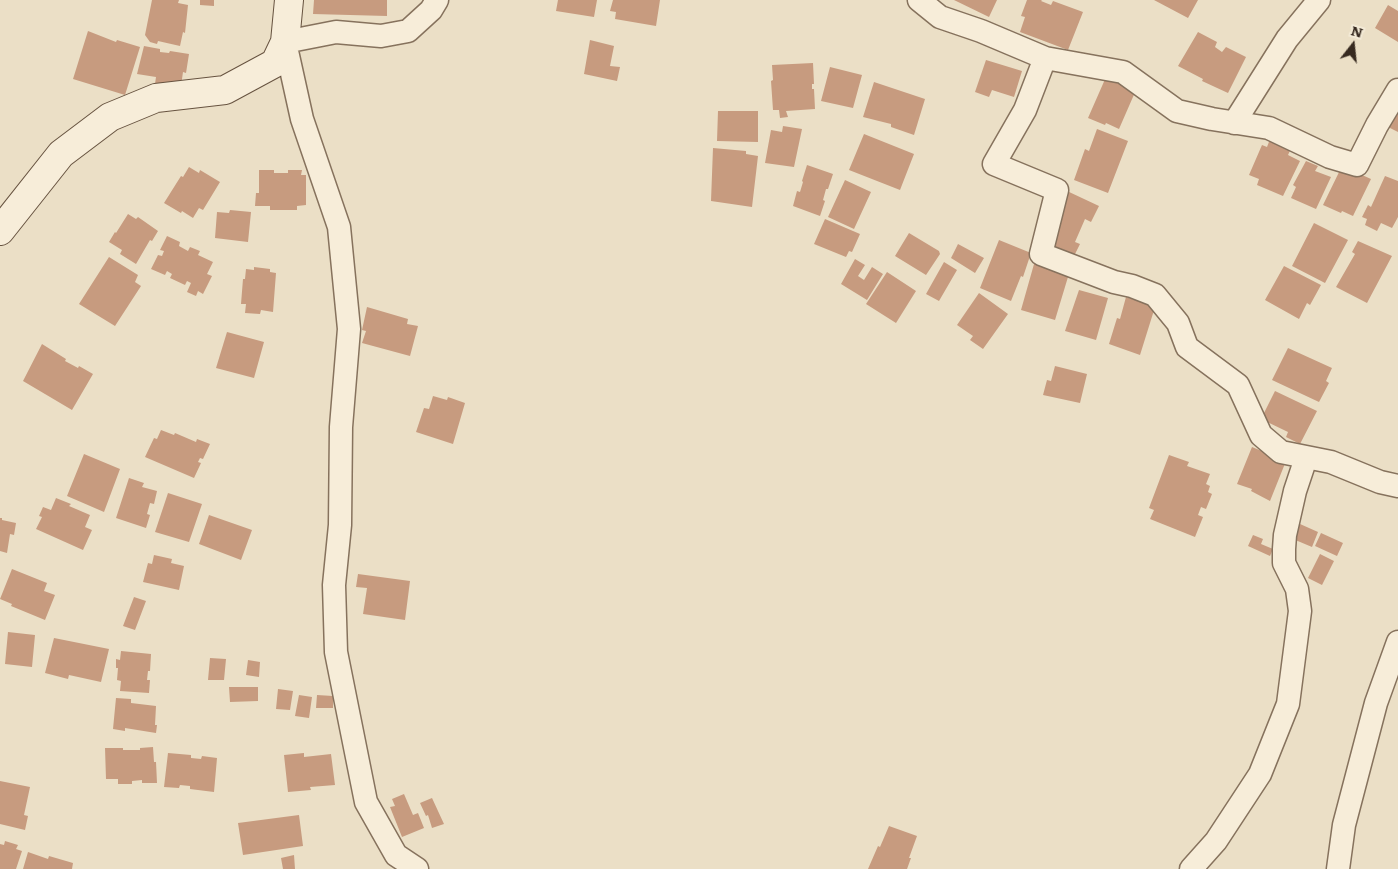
<!DOCTYPE html>
<html>
<head>
<meta charset="utf-8">
<style>
  body { margin:0 }
  #map { position:relative; width:1398px; height:869px; overflow:hidden; background:#ebdfc6; font-family:Literata,serif }
  canvas { display:block }
  .north { position:absolute; left:1328px; top:20px; width:50px; height:50px; -webkit-text-stroke:4px #f3ead6; paint-order:stroke; rotate:16deg; font-size:14px; font-weight:700; line-height:20px; text-align:center; color:#372a20 }
  .north::after { content:''; display:block; margin:auto; width:18px; height:22px; background:#372a20; clip-path:polygon(50% 0,100% 100%,50% 72%,0 100%) }
</style>
</head>
<body>
<div id="map">
<canvas width="1398" height="869"></canvas>
<div class="north">N</div>
</div>
<script>
const context = document.querySelector('canvas').getContext('2d');
context.lineJoin = 'round';
function fillPath(path, color) { context.fillStyle = color; context.fill(path, 'evenodd'); }
const toPath = rows => new Path2D(rows.map(r => 'M' + r).join(''));
function trace(path, color, width, dash) { context.strokeStyle = color; context.lineWidth = width; context.lineCap = dash ? 'butt' : 'round'; context.setLineDash(dash || []); context.stroke(path); }
fillPath(toPath([
  [152,0,179,0,178,3,188,5,185,33,183,32,180,46,158,41,157,44,150,42,145,35],
  [200,0,214,0,214,6,200,5],
  [314,0,387,0,387,16,313,14],
  [558,0,597,0,594,17,556,11],
  [613,0,660,0,656,26,615,19,616,12,610,11],
  [954,0,997,0,989,17],
  [1027,0,1042,0,1041,1,1051,5,1053,1,1083,12,1068,50,1020,32,1025,17,1021,16],
  [1154,0,1198,0,1188,18],
  [1388,5,1398,11,1398,42,1375,28],
  [88,31,116,42,117,40,140,47,125,95,73,79],
  [1198,32,1217,42,1215,47,1222,52,1226,47,1246,57,1228,93,1202,81,1203,79,1178,66],
  [590,40,614,46,610,66,620,67,617,81,584,74],
  [144,46,160,49,160,52,169,53,170,51,189,54,186,73,183,72,181,86,155,84,156,77,137,74],
  [986,60,1022,71,1014,97,992,90,989,97,975,92],
  [813,63,814,84,812,84,812,89,814,89,815,109,786,111,788,117,780,118,779,110,773,110,771,81,773,80,772,65],
  [830,67,862,75,853,108,821,101],
  [1106,77,1136,90,1119,129,1106,123,1105,125,1088,118],
  [874,82,925,99,914,135,891,127,891,124,863,117],
  [1398,96,1398,132,1382,124],
  [718,111,758,111,758,142,717,141],
  [783,126,802,129,794,167,765,163,771,130,782,132],
  [1097,129,1128,141,1108,193,1074,180,1085,149,1089,151],
  [864,134,914,154,900,190,849,170],
  [1272,134,1293,144,1288,155,1300,161,1283,196,1257,185,1259,179,1249,175,1262,145,1267,147],
  [713,148,746,151,746,154,758,156,752,207,711,201],
  [1306,161,1318,166,1315,171,1331,177,1316,209,1291,198,1296,187,1293,185],
  [807,165,833,174,828,189,826,189,823,200,825,201,820,216,793,206,797,191,800,192,803,182,802,181],
  [1342,166,1371,179,1353,216,1342,211,1341,213,1323,205],
  [189,167,199,173,200,170,220,182,203,210,199,208,193,218,182,211,181,213,164,203,181,176,183,177],
  [259,170,274,170,274,173,288,173,288,170,302,170,301,175,306,175,306,205,297,206,297,210,270,210,270,206,255,206,256,193,259,193],
  [1385,176,1398,181,1398,217,1392,228,1381,223,1377,231,1365,225,1367,219,1362,217,1368,205,1371,207],
  [845,180,871,192,854,229,828,217],
  [1067,191,1099,206,1091,222,1085,219,1075,242,1080,244,1073,258,1046,245],
  [230,210,251,212,248,242,215,238,217,212,229,213],
  [128,214,136,219,138,217,158,231,152,241,150,240,136,264,120,254,122,250,109,242,115,232,116,233],
  [825,219,860,234,852,252,849,251,846,257,814,244],
  [1314,223,1348,240,1325,283,1292,266],
  [909,233,939,251,940,254,926,275,895,256],
  [167,236,180,242,179,246,188,251,190,247,200,251,198,255,213,262,207,274,212,276,203,294,198,291,196,296,187,292,191,283,187,281,185,285,170,278,172,274,167,271,165,275,151,269,158,255,162,256,164,251,160,250],
  [999,240,1031,253,1023,277,1021,276,1011,301,980,288],
  [1358,241,1392,256,1367,303,1336,287,1355,254,1352,252],
  [958,244,984,258,975,273,951,258],
  [109,257,138,275,135,282,141,286,115,326,79,304],
  [1036,257,1071,267,1055,320,1021,310],
  [855,259,865,265,858,276,864,280,872,267,883,274,867,300,841,284],
  [944,262,957,270,939,301,926,294],
  [1284,266,1321,285,1310,305,1307,303,1299,319,1265,300],
  [254,267,270,269,270,272,276,273,273,312,261,310,260,314,245,313,246,304,241,304,243,279,245,279,246,269,254,270],
  [887,272,916,291,896,323,866,304],
  [1079,290,1108,298,1096,340,1065,331],
  [979,293,1008,314,983,349,970,340,973,336,957,325],
  [1126,297,1155,307,1140,355,1109,344,1117,318,1120,319],
  [367,307,408,319,407,324,418,326,410,356,362,343,366,331,362,330],
  [227,332,264,342,254,378,216,368],
  [42,344,66,359,65,361,78,368,79,366,93,374,72,410,23,381],
  [1288,348,1332,368,1326,381,1329,383,1319,402,1272,380],
  [1055,366,1087,374,1080,403,1043,395,1047,380,1051,381],
  [1275,391,1317,411,1300,444,1286,437,1288,432,1261,419],
  [433,396,447,400,448,397,465,403,453,444,416,432,424,408,429,409],
  [161,430,174,435,175,433,196,442,197,439,210,444,203,459,200,458,198,462,201,463,194,478,145,457,154,438,157,439],
  [1252,447,1286,461,1270,501,1251,491,1252,489,1237,484],
  [84,454,120,469,104,512,67,496],
  [1169,455,1189,462,1187,466,1210,474,1206,484,1210,486,1208,492,1212,494,1206,509,1201,507,1198,515,1203,517,1195,537,1150,519,1154,510,1149,508],
  [129,478,144,483,142,487,157,491,154,504,150,503,147,514,150,515,146,528,116,518],
  [168,493,202,504,189,542,155,532],
  [56,498,71,504,69,506,90,515,85,527,92,530,83,550,36,529,42,517,39,516,43,507,51,510],
  [209,515,252,530,241,560,199,544],
  [0,518,2,518,2,520,16,523,14,535,10,534,7,553,0,551],
  [1300,524,1318,532,1312,547,1293,539],
  [1321,533,1343,543,1337,556,1315,546],
  [1253,535,1263,539,1261,544,1273,549,1270,556,1248,546],
  [1320,554,1334,561,1322,585,1308,578],
  [154,555,172,559,171,563,184,566,179,590,143,582,148,563,152,564],
  [12,569,47,583,44,591,55,595,45,620,11,606,12,604,0,599],
  [358,574,410,581,405,620,363,614,367,588,356,587],
  [134,597,146,601,135,630,123,626],
  [8,632,35,635,32,667,5,664],
  [54,638,109,649,101,682,69,675,68,679,45,673],
  [121,651,151,654,150,671,148,671,147,680,150,680,149,693,120,691,121,681,117,680,118,668,116,668,116,659,120,660],
  [210,658,226,659,224,680,208,680],
  [248,660,260,662,259,677,246,675],
  [229,687,258,687,258,701,230,702],
  [278,689,293,691,290,710,276,709],
  [299,695,312,697,309,718,295,716],
  [317,695,333,696,333,708,316,708],
  [116,698,131,699,131,703,156,706,155,725,157,725,156,733,125,728,125,731,113,729],
  [153,747,154,762,156,762,157,783,142,783,142,780,132,781,132,784,118,784,118,779,106,779,105,748,123,748,123,750,140,750,140,748],
  [168,753,191,755,191,758,201,759,202,756,217,758,214,792,190,789,190,786,180,785,179,788,164,787],
  [304,753,304,757,331,754,335,785,310,787,311,790,288,792,284,755],
  [0,781,30,787,24,815,28,816,25,830,0,824],
  [404,794,413,815,418,813,424,828,402,837,390,807,395,806,392,799],
  [432,798,444,824,432,828,428,815,426,816,420,803],
  [299,815,303,846,243,855,238,823],
  [889,826,917,836,909,858,911,858,907,869,868,869,878,846,880,847],
  [5,841,18,845,16,849,22,851,16,869,0,869,0,844,4,845],
  [28,852,48,859,49,856,73,863,72,869,23,869],
  [294,855,295,869,283,869,281,858]
]), '#c79b7f');
const street = toPath([
  [919,0,940,17,981,31,1045,58,1123,72,1177,111,1212,119,1269,128,1330,157,1357,165,1377,125,1398,90],
  [1045,58,1025,110,994,164,1057,190,1041,254,1114,282,1132,286,1155,295,1178,323,1187,347,1238,385,1261,435,1281,452,1331,462,1380,482,1398,486],
  [1234,123,1287,39,1319,0],
  [417,869,396,855,366,802,336,652,334,585,340,525,341,427,349,329,339,227,302,119,285,42,336,32,381,36,408,31,431,10,437,0],
  [1191,869,1216,841,1260,774,1288,704,1300,611,1297,589,1284,563,1284,549,1285,535,1295,491,1306,458],
  [1338,869,1344,825,1376,703,1398,642]
]);
const secondary = toPath([
  [0,231,61,154,110,117,156,98,225,90,275,63,285,42,289,0]
]);
trace(street, '#86725d', 25);
trace(secondary, '#675340', 30);
trace(street, '#f7edd9', 22);
trace(secondary, '#f7edd9', 28);
</script>
</body>
</html>
